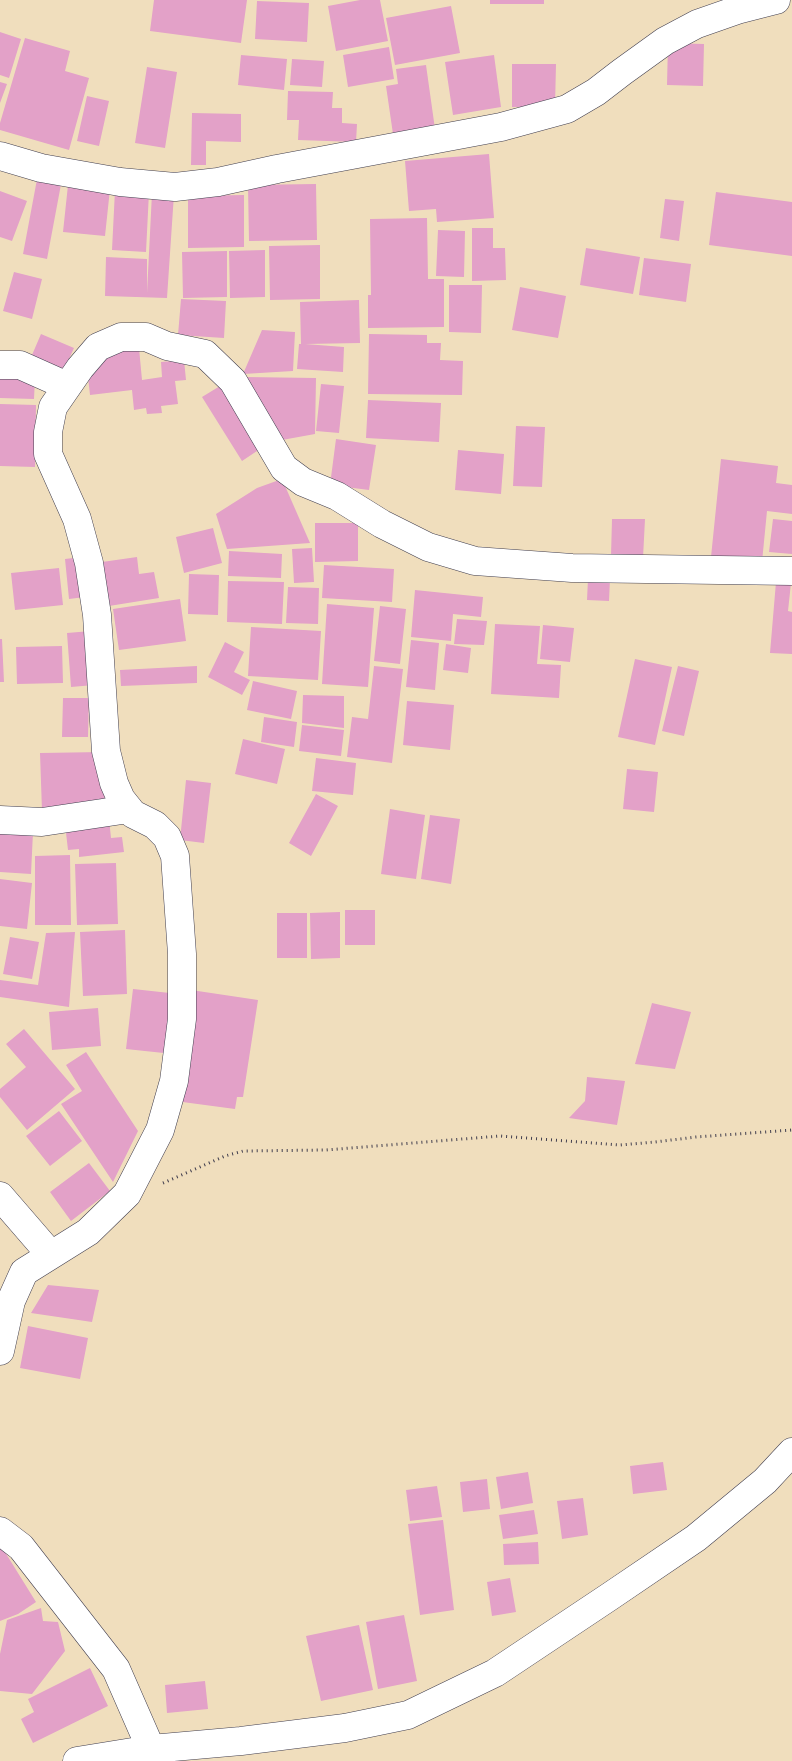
<!DOCTYPE html>
<html>
<head>
<meta charset="utf-8">
<style>
  body { margin:0 }
  canvas { display:block; background:#f0debd }
</style>
</head>
<body>
<canvas width="792" height="1761"></canvas>
<script>
const context = document.querySelector('canvas').getContext('2d');
context.lineJoin = 'round';
function fillPath(path, color) { context.fillStyle = color; context.fill(path, 'evenodd'); }
const toPath = rows => new Path2D(rows.map(r => 'M' + r).join(''));
function trace(path, color, width, dash) { context.strokeStyle = color; context.lineWidth = width; context.lineCap = dash ? 'butt' : 'round'; context.setLineDash(dash || []); context.stroke(path); }
fillPath(toPath([
  [154,0,247,0,241,43,150,31],
  [360,0,380,0,388,41,336,51,328,6],
  [490,0,544,0,544,4,490,4],
  [257,1,309,3,307,42,255,39],
  [451,6,460,53,395,65,386,18],
  [0,32,21,39,9,78,0,75],
  [25,38,70,51,65,71,89,78,69,150,0,130,0,123],
  [668,43,704,44,703,86,667,85],
  [389,47,394,79,348,87,343,55],
  [241,55,287,59,284,90,238,85],
  [494,55,501,107,453,115,445,62],
  [292,59,324,61,322,87,290,85],
  [512,64,556,64,555,107,512,107],
  [426,65,435,129,393,134,386,86,398,84,396,69],
  [147,67,177,72,165,148,135,143],
  [0,82,7,84,0,103],
  [288,91,333,92,332,108,342,108,342,123,357,124,356,142,298,140,299,120,287,120],
  [87,96,109,101,99,146,77,141],
  [192,113,241,114,241,142,206,141,206,165,191,165],
  [489,154,494,218,437,222,436,209,409,211,405,161],
  [38,174,62,179,47,259,23,254],
  [316,184,317,240,249,241,248,185],
  [68,185,110,189,105,236,63,232],
  [115,190,149,192,146,252,112,250],
  [0,191,27,201,12,241,0,237],
  [716,192,792,202,792,256,709,245],
  [152,193,174,194,167,298,105,296,106,257,147,259,147,293],
  [244,195,244,247,188,248,188,196],
  [665,199,684,201,679,241,660,238],
  [427,218,428,279,444,279,444,327,368,328,368,295,371,295,370,219],
  [472,228,493,228,493,248,505,248,506,280,472,281],
  [438,230,465,231,464,277,436,276],
  [320,245,320,299,270,300,269,246],
  [586,248,640,257,633,294,580,285],
  [265,250,265,297,230,298,229,251],
  [227,251,227,297,183,298,182,252],
  [644,258,691,264,686,302,639,295],
  [14,272,42,279,32,319,3,311],
  [449,285,482,285,481,333,449,332],
  [520,287,566,296,558,338,512,330],
  [181,299,226,301,224,338,178,335],
  [359,300,360,343,305,344,344,347,343,372,297,369,299,344,301,344,300,302],
  [262,330,295,332,293,371,243,374],
  [41,334,74,348,61,376,29,362],
  [369,334,427,335,427,343,441,343,440,360,463,361,462,395,368,394],
  [139,348,142,380,162,377,161,362,184,360,186,380,175,381,178,404,161,406,162,413,147,414,146,408,134,410,132,390,90,395,87,368,111,352],
  [0,377,35,378,34,399,0,398],
  [245,377,316,378,315,434,282,440],
  [321,384,344,386,339,433,316,431],
  [220,386,260,449,242,461,202,397],
  [368,400,441,403,439,442,366,438],
  [0,404,36,405,35,467,0,466],
  [516,426,545,427,542,487,513,486],
  [336,439,376,445,369,490,330,485],
  [458,450,504,454,501,494,455,490],
  [721,459,778,466,776,483,792,485,792,514,767,511,762,562,711,557],
  [282,479,310,543,227,549,216,514,257,488],
  [612,519,645,519,643,558,611,556],
  [773,519,792,521,792,554,769,552],
  [315,523,358,523,358,561,315,562],
  [213,528,222,563,184,573,176,537],
  [312,548,314,582,294,583,292,549],
  [229,551,282,554,281,578,228,576],
  [82,557,85,597,69,599,65,559],
  [137,557,139,574,154,572,159,598,109,606,102,562],
  [324,565,394,569,392,602,322,598],
  [59,568,63,605,15,610,11,573],
  [189,574,219,575,218,615,188,614],
  [588,579,610,579,609,601,587,600],
  [228,581,284,582,282,624,227,622],
  [776,582,791,583,788,611,792,612,792,654,770,653],
  [288,587,319,588,318,624,286,623],
  [415,590,483,597,481,617,453,614,451,641,411,637],
  [180,599,186,641,119,650,113,609],
  [327,604,374,608,368,687,322,684],
  [380,606,406,609,400,664,374,661],
  [457,619,487,621,484,645,454,644],
  [495,624,540,626,537,664,561,665,559,698,491,694],
  [543,625,574,628,570,662,540,659],
  [251,627,321,631,318,680,248,676],
  [91,631,94,685,71,687,67,633],
  [0,639,2,639,4,682,0,682],
  [411,640,439,643,435,690,406,687],
  [225,642,244,652,234,672,250,680,242,695,208,677],
  [446,644,471,648,468,673,443,670],
  [62,646,63,683,17,684,16,647],
  [635,659,672,667,655,745,618,737],
  [197,666,197,683,121,686,120,670],
  [374,666,403,669,392,763,347,757,352,717,368,719],
  [678,666,699,671,684,736,662,731],
  [253,681,297,691,291,719,247,710],
  [303,695,344,696,344,728,302,723],
  [63,698,89,698,88,737,62,737],
  [407,701,454,705,450,750,403,745],
  [264,717,297,722,294,747,261,742],
  [302,725,344,730,341,756,299,751],
  [243,739,285,749,277,784,235,774],
  [103,752,105,809,42,811,40,753],
  [316,758,356,763,353,795,312,791],
  [627,769,658,772,654,812,623,809],
  [186,780,211,783,204,843,180,840],
  [316,794,338,806,311,856,289,843],
  [390,809,425,815,416,879,381,874],
  [430,815,460,819,451,884,421,879],
  [109,819,111,838,122,837,124,852,79,857,79,849,68,850,65,824],
  [0,830,33,832,31,874,0,872],
  [70,855,71,925,35,925,35,856],
  [116,863,118,924,77,925,75,864],
  [0,879,32,883,27,929,0,926],
  [345,910,375,910,375,945,345,945],
  [340,912,340,958,311,959,310,913],
  [277,913,307,913,307,958,277,958],
  [125,930,127,994,83,996,80,932],
  [75,932,69,1007,0,997,0,980,38,985,46,933],
  [10,937,39,942,32,979,3,974],
  [133,989,179,994,173,1054,126,1049],
  [191,990,258,1000,243,1097,237,1097,235,1109,175,1101],
  [652,1003,691,1012,675,1069,635,1064],
  [98,1008,101,1046,52,1050,49,1012],
  [24,1029,75,1089,27,1130,0,1097,0,1089,26,1067,6,1044],
  [86,1052,138,1131,113,1182,61,1104,82,1091,66,1065],
  [587,1077,625,1081,617,1125,569,1118,585,1101],
  [59,1111,82,1141,50,1166,26,1136],
  [89,1163,110,1191,71,1221,50,1192],
  [48,1285,99,1290,92,1322,31,1313],
  [28,1326,88,1338,80,1379,20,1368],
  [663,1462,667,1490,633,1494,630,1466],
  [528,1472,533,1503,501,1509,496,1477],
  [487,1479,490,1509,463,1512,460,1482],
  [437,1486,442,1517,410,1521,406,1490],
  [583,1498,588,1535,562,1539,557,1501],
  [534,1510,538,1534,503,1539,499,1515],
  [443,1520,454,1610,420,1615,408,1524],
  [538,1542,539,1564,504,1565,503,1544],
  [0,1544,36,1602,18,1614,0,1621],
  [510,1578,516,1612,492,1616,487,1582],
  [41,1608,43,1621,58,1622,65,1651,32,1694,0,1691,0,1654,7,1620],
  [404,1615,417,1681,378,1689,366,1622],
  [359,1625,373,1690,321,1701,306,1636],
  [90,1668,108,1706,33,1743,21,1719,34,1712,28,1699],
  [205,1681,208,1709,167,1713,165,1685]
]), '#e3a1c8');
const minor = toPath([
  [0,156,41,168,120,182,175,187,218,182,277,169,501,127,567,109,596,92,622,72,665,41,697,24,737,10,776,0],
  [0,365,20,365,67,386],
  [0,820,42,822,129,809],
  [0,1196,51,1255],
  [0,1351,11,1301,24,1272,88,1232,127,1194,160,1130,174,1081,182,1019,182,954,175,856,167,837,155,825,133,814,121,799,114,783,106,751,97,615,89,563,77,519,48,454,48,432,53,407,80,368,98,347,121,337,146,337,167,346,205,354,233,381,284,468,303,482,337,496,382,524,428,547,475,561,572,568,792,571],
  [0,1531,21,1547,116,1669,151,1749],
  [77,1761,151,1749,241,1741,345,1728,408,1715,495,1673,609,1597,696,1538,765,1481,792,1452]
]);
trace(minor, '#413e4e', 29);
trace(toPath([
  [163,1183,225,1156,243,1151,326,1150,500,1136,620,1145,655,1142,696,1137,792,1130]
]), '#413e4e', 3, [1, 4]);
trace(minor, '#fff', 28);
</script>
</body>
</html>
